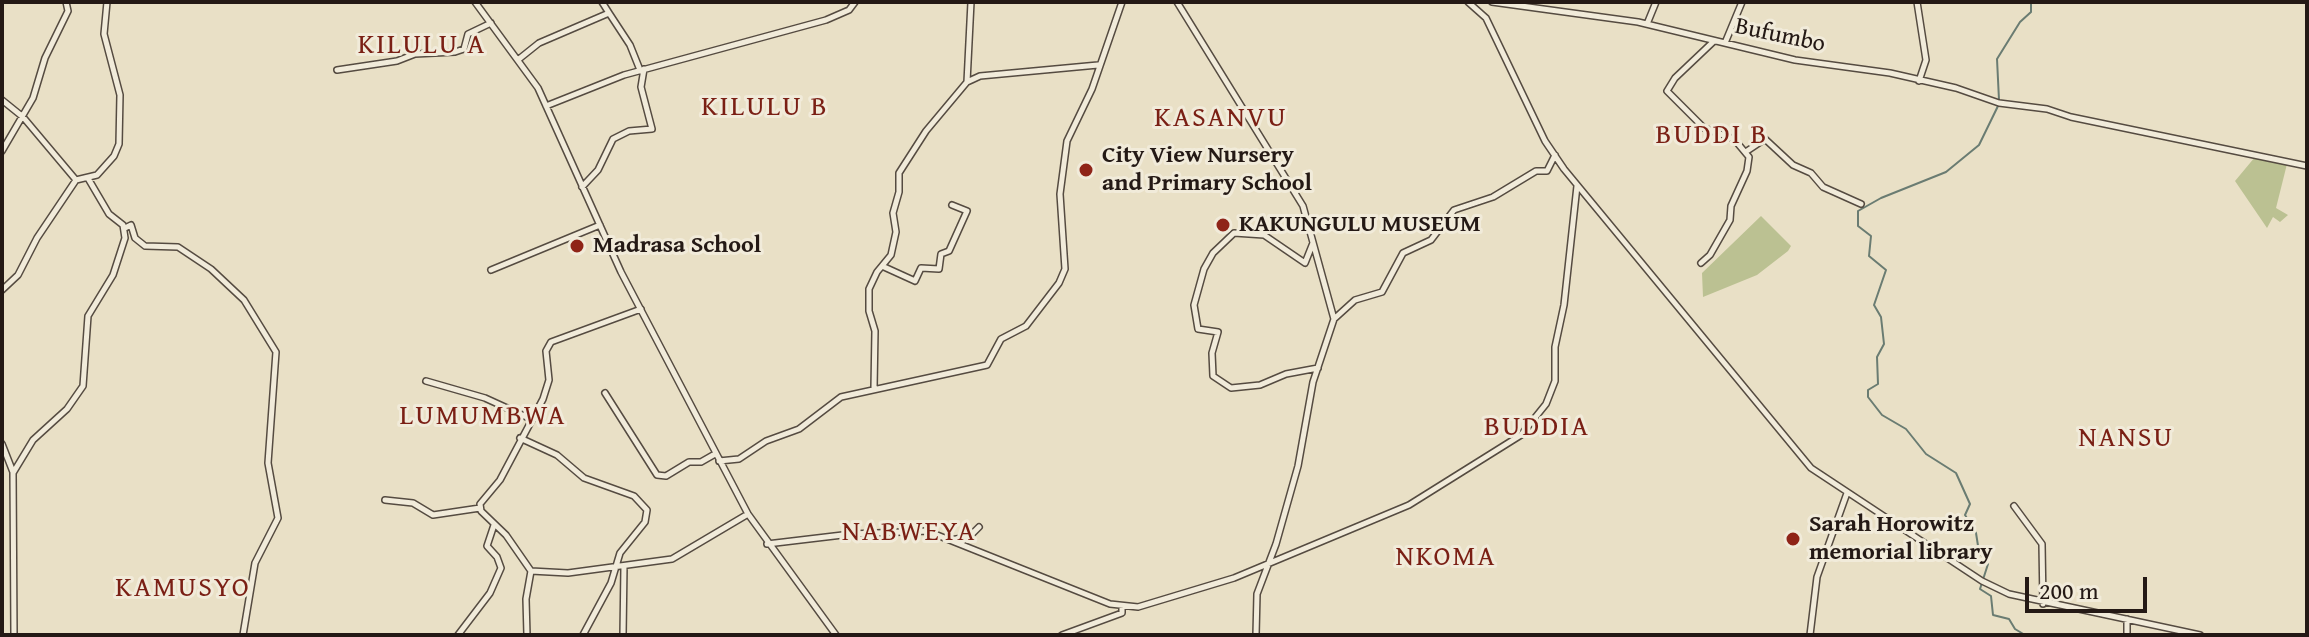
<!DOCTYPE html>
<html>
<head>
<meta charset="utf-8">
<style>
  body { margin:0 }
  #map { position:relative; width:2309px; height:637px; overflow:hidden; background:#e9e0c6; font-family:"Gentium Book Plus",serif }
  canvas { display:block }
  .frame { position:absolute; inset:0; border:4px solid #241915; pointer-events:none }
  .scale { position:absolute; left:2025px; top:577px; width:122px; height:36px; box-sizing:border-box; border:4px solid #241915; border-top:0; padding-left:10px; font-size:24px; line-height:28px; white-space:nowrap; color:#241915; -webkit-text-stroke:6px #f1ebda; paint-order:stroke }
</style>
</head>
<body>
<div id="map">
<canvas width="2309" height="637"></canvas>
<div class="frame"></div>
<div class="scale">200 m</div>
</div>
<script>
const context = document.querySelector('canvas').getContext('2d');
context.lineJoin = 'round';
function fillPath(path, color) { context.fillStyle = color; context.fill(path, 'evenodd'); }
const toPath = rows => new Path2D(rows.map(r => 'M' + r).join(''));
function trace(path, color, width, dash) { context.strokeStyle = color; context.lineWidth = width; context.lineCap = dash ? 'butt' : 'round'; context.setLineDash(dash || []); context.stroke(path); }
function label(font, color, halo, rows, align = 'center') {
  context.font = font + ' "Gentium Book Plus",serif'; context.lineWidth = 6; context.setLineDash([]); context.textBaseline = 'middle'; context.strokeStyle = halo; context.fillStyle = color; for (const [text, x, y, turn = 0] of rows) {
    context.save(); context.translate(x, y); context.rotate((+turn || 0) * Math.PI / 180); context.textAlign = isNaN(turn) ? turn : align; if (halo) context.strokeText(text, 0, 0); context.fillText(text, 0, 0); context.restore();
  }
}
fillPath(toPath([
  [2255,157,2287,164,2276,208,2288,215,2280,222,2273,217,2267,228,2235,181],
  [1761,216,1791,246,1788,251,1757,275,1703,297,1702,273]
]), '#bbc192');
trace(toPath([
  [1999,100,1997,59,2020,22,2031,12,2031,2],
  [1998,106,1979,145,1946,172,1881,198,1858,211,1858,226,1871,236,1869,256,1886,270,1874,305,1881,317,1884,344,1877,357,1878,384,1868,390,1868,397,1882,415,1906,429,1926,454,1956,473,1970,504,1965,515,1976,533,1979,552,1988,564,1980,589,1991,596,1993,615,2009,619,2015,629,2025,635]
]), '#6a7c72', 2);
const minor = toPath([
  [475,2,538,88,621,272,748,514,836,635],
  [602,2,609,13],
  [1177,2,1303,206,1334,319,1313,382,1298,466,1276,544,1257,594,1256,635],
  [1468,2,1486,18,1545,141,1564,169,1811,468,1982,581,2009,594,2200,635],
  [1492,2,1638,22,1795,60,1890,73,1956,88,1999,103,2047,109,2071,117,2307,166],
  [1917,2,1926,60,1919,81],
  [1647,24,1656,2],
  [1725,43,1742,2],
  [519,59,539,43,609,13,630,45,640,70],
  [337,70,397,61,415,54,455,52,464,49,468,34,491,23],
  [967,82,971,2],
  [2,100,23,117,76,180],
  [546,106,624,75,826,20,849,10,855,2],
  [2,151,33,98,45,58,68,11,66,2],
  [1747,151,1765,139,1793,165,1811,173,1823,187,1861,204],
  [582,187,598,170,613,139,629,131,652,129,641,87,644,69],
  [125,228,131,225,135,238,145,246,178,247,211,269,244,300,276,352,268,463,278,518,255,563,243,635],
  [1313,243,1305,263,1264,235,1234,233,1213,253,1204,269,1194,305,1198,329,1218,332,1212,353,1213,376,1231,388,1260,385,1286,374,1318,368],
  [1701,263,1710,255,1730,220,1731,206,1747,171,1749,157,1734,139,1704,128,1667,91,1675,78,1714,41],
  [882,266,915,281,921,268,939,269,941,254,949,251,967,211,952,205],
  [491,270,600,225],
  [2,290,18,275,37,238,76,180,97,175,114,156,119,144,120,95,104,34,107,2],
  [1334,319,1355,300,1382,292,1403,253,1431,240,1454,210,1493,197,1536,171,1547,171,1555,155],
  [426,381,485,398,531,419],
  [874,388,875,331,869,311,869,289,877,272,891,255,896,232,893,213,899,192,899,173,926,131,967,82,980,76,1098,65],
  [605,393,657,475,666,476,689,462,701,462,715,454],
  [520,438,557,455,584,478,634,496,647,510,645,522,620,553,611,583,583,635],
  [2,444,13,472],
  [719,461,739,459,766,441,799,429,841,397,987,365,1001,339,1026,326,1059,283,1065,269,1060,194,1067,141,1092,89,1122,2],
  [385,500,413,503,433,515,480,508],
  [2014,506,2042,544,2043,604],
  [950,540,969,537,979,527],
  [767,544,851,534,927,531,1110,604,1138,607,1234,578,1409,505,1521,435,1546,404,1555,381,1555,347,1564,305,1577,186],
  [531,571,506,535,481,511,480,504,500,480,543,399,549,380,546,351,551,342,641,309],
  [2127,619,2127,635],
  [14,635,13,473,33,440,67,409,83,386,88,316,113,275,125,238,123,225,109,214,89,180],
  [458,635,490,593,501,568,497,557,487,546,494,525],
  [527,635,526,599,531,571,568,573,672,559,748,514],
  [623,635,624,566],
  [1062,635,1122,613,1122,607],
  [1810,635,1817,577,1847,493]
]);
trace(minor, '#554b41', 8);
trace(minor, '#f1ebda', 5);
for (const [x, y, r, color] of [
  [1086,170,8,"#8f2418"],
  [1223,225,8,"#8f2418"],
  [577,246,8,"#8f2418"],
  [1793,539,8,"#8f2418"]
]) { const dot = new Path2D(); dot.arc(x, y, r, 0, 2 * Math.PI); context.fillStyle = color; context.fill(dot); trace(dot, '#f1ebda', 3); }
label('24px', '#241915', '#f1ebda', [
  ["Bufumbo",1780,36,12]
]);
label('bold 24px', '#241915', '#f1ebda', [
  ["City View Nursery",1102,156],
  ["and Primary School",1102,184],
  ["KAKUNGULU MUSEUM",1239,225],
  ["Madrasa School",593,246],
  ["Sarah Horowitz",1809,525],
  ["memorial library",1809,553]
], 'left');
context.letterSpacing = '2px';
label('28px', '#7a1f14', '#f1ebda', [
  ["KILULU A",422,46],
  ["KILULU B",765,108],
  ["KASANVU",1221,119],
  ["BUDDI B",1712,136],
  ["LUMUMBWA",483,417],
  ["BUDDIA",1537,428],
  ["NANSU",2126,439],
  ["NABWEYA",909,533],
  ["NKOMA",1446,558],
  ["KAMUSYO",183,589]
]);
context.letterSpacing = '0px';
</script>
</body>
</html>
